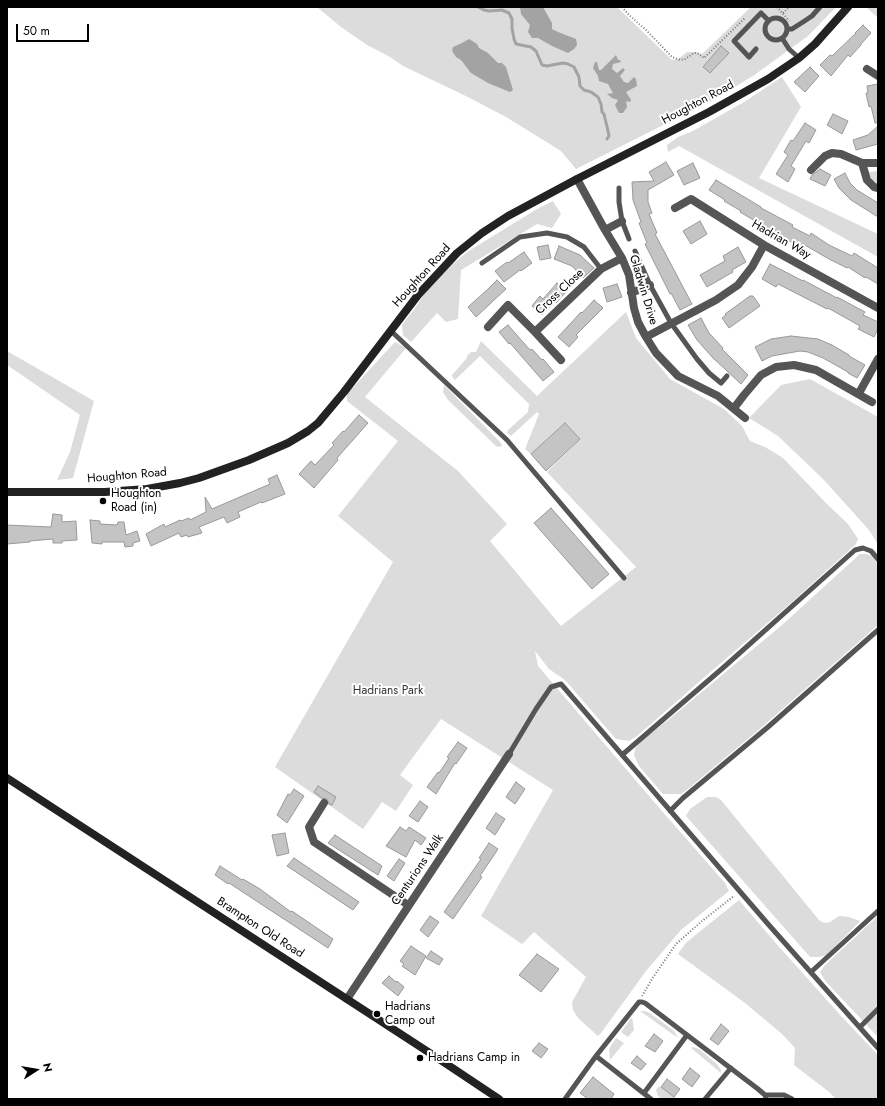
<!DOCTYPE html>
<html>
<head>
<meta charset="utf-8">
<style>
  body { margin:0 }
  #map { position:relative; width:885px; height:1106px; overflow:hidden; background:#fff; font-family:Jost,sans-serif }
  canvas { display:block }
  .frame { position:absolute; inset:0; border:8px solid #000; pointer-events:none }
  .north { position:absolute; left:16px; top:1050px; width:40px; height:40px; -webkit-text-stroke:3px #fff; paint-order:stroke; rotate:78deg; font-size:11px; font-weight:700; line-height:16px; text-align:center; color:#000 }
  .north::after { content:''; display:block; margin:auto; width:14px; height:18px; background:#000; clip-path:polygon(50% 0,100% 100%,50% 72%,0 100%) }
  .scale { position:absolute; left:16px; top:24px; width:73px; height:18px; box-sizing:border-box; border:2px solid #000; border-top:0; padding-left:5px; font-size:12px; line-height:14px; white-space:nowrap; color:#000; -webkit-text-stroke:3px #fff; paint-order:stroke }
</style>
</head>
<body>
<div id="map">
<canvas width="885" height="1106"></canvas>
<div class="frame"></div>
<div class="north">N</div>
<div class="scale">50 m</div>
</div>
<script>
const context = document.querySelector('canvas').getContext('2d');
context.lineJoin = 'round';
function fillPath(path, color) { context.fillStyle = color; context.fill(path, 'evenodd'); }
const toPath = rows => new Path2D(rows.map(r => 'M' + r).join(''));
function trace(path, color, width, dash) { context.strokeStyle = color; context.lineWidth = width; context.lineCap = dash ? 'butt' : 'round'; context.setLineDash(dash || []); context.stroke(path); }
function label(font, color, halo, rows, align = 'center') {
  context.font = font + ' Jost,sans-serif'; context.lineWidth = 4; context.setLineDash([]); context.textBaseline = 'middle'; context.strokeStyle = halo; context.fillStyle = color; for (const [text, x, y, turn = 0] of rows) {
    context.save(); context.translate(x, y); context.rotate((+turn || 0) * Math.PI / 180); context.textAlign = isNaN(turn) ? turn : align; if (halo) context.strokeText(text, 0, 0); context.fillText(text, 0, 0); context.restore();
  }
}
fillPath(toPath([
  [317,7,617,7,672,60,678,59,687,52,696,52,702,54,751,7,836,7,808,36,753,76,713,100,576,169,561,151,506,117,468,97,403,66,390,57,367,45,341,27],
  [866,7,878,7,878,18],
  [782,77,801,107,759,178,878,234,878,257,679,146,668,152,667,145,678,137,693,131,744,102],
  [878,171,878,184,872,180,868,172],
  [553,201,561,214,552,228,537,224,461,270,458,319,446,322,437,313,411,342,403,335,402,325,415,308,433,281,467,252,537,209],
  [626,312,636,338,670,379,724,409,742,426,750,441,765,447,783,458,826,503,848,524,858,539,856,544,792,602,700,681,637,736,629,741,616,739,565,680,549,669,535,651,538,666,655,803,725,883,729,891,681,930,646,971,601,1033,598,1036,578,1018,573,1010,572,1002,586,977,534,932,522,944,481,916,553,790,441,719,400,775,413,785,396,811,382,802,363,829,275,767,393,562,338,516,398,441,347,401,347,394,395,342,406,348,365,397,458,471,507,524,490,541,561,626,636,567,547,472,580,439,565,423,531,454,525,449,539,414,537,412,511,436,507,433,508,430,528,412,529,404,480,356,455,380,453,378,452,375,467,358,467,356,471,352,476,352,481,341,537,396],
  [7,351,94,401,73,478,57,480,70,452,80,415,7,365],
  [810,379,878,417,878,544,869,530,823,479,778,436,749,418,781,385],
  [444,385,501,443,502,446,498,447,496,446,448,400,443,392],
  [860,554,866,554,872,556,878,562,878,625,762,727,688,789,681,794,663,794,639,766,634,755,635,749,642,740,667,721,782,625],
  [707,797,716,797,721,800,819,920,824,923,830,922,839,916,849,917,860,921,827,955,819,957,810,957,686,816,690,809],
  [739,900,773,940,842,1017,878,1055,878,1099,836,1099,829,1092,794,1065,795,1048,782,1034,745,1003,678,954,685,944,693,937],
  [878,916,878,1037,826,982,820,972,825,965],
  [640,1011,644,1011,650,1013,674,1031,678,1038],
  [632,1017,634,1030,628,1037,621,1032],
  [616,1038,624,1043,610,1060,609,1049],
  [693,1047,699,1049,717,1064,721,1070,721,1073,691,1048],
  [659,1086,677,1099,662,1099,658,1096,656,1090]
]), '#dcdcdc');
fillPath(toPath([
  [520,7,543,7,552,23,552,29,558,32,576,39,577,45,574,49,568,53,552,46,538,38,532,38,528,32,530,25,521,14],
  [469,39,477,44,479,48,488,53,498,63,502,63,506,67,513,90,510,92,488,83,471,73,461,60,456,57,452,51,453,47,462,43],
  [616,55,618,60,620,60,621,62,613,64,612,69,617,73,623,68,625,70,620,76,624,82,628,83,634,77,636,79,637,86,626,92,631,100,630,102,626,101,627,107,623,113,619,113,615,105,618,100,612,98,607,94,613,93,608,84,599,81,598,76,593,68,595,62,597,62,599,70,601,70]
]), '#a3a3a3');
trace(toPath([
  [478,7,484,10,489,11,502,10,509,13,512,19,512,28,514,39,516,44,531,47,536,51,542,65,547,66,563,63,568,64,574,67,579,77,580,86,584,90,591,92,598,97,601,104,602,112,604,114,608,131,609,136,607,139]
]), '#a3a3a3', 3);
const building = toPath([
  [863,25,871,33,861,44,861,45,850,57,848,55,831,76,820,65,830,55,832,56,856,33,855,33,863,25],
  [721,46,729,53,710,73,703,67,721,46],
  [810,67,819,76,805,92,794,82,810,67],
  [878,84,878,123,875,123,871,106,869,107,866,93,868,93,867,86,878,84],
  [833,114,848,121,842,134,827,125,833,114],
  [805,123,816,130,809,143,806,141,791,166,795,169,788,182,776,174,788,155,784,152,791,140,793,141,805,123],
  [878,126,878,144,856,150,853,140,868,135,878,126],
  [666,162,674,175,648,190,648,202,652,213,649,214,657,233,655,234,692,304,680,310,671,293,670,294,645,244,647,243,639,223,641,222,633,200,632,182,654,181,649,172,666,162],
  [693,163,700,178,684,185,677,171,693,163],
  [820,169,831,175,825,186,810,179,812,175,820,169],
  [845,173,850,183,857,190,878,203,878,217,851,200,839,188,834,179,845,173],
  [716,180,761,207,761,208,793,225,792,227,810,236,811,233,829,245,852,256,854,253,878,268,878,284,866,277,865,278,848,267,847,268,829,259,803,244,801,247,787,240,740,212,741,211,724,201,725,200,709,190,716,180],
  [700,221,707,234,691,244,683,231,700,221],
  [548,245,551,258,540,260,537,247,548,245],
  [559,246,580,255,594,268,583,278,572,266,554,259,559,246],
  [738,247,746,262,732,270,733,272,707,287,700,275,725,261,723,256,738,247],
  [524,252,532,263,521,271,520,270,504,282,495,271,507,262,508,263,524,252],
  [770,264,803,281,803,280,837,298,837,297,865,312,863,315,878,322,878,329,874,337,858,329,860,326,828,308,827,309,778,284,776,287,762,279,770,264],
  [497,280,506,289,476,317,468,307,487,290,497,280],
  [557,283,566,292,556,303,555,302,542,315,532,306,540,296,543,299,557,283],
  [617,284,622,297,607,302,603,288,617,284],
  [750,296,753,296,760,306,729,328,722,318,726,315,725,314,750,296],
  [594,300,603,308,576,335,578,337,569,347,558,337,581,312,582,313,594,300],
  [701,318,709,333,723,348,722,349,748,375,741,384,713,358,697,340,688,325,701,318],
  [508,325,530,350,532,349,542,360,543,359,554,372,543,381,510,343,509,344,499,332,508,325],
  [791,336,818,339,832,345,849,355,849,356,865,365,857,378,848,373,848,372,823,358,808,352,800,351,772,356,762,361,755,347,771,339,791,336],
  [359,415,368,423,337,458,338,460,314,488,299,474,311,461,315,465,334,445,332,443,343,431,344,432,359,415],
  [565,423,580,439,546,471,531,454,565,423],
  [277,475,285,494,262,503,261,502,238,512,240,517,227,523,224,517,199,527,202,533,188,537,187,535,181,537,179,533,151,546,146,534,164,524,165,527,180,520,181,521,189,518,190,520,206,512,205,497,212,509,270,484,268,479,277,475],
  [551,508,609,574,592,589,534,523,551,508],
  [53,514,62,515,62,522,76,521,77,540,62,541,62,543,53,543,53,539,30,541,30,542,7,544,7,525,51,527,53,514],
  [90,520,100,521,100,524,117,525,118,522,124,522,126,535,137,531,140,541,133,543,133,546,125,547,124,542,102,542,102,544,92,543,90,520],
  [458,742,467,748,456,764,455,763,436,794,427,787,438,772,439,773,449,758,447,757,458,742],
  [516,782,525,789,515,804,506,797,516,782],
  [318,786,336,797,332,805,329,804,327,799,322,798,314,792,318,786],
  [294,789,304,796,287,823,277,815,288,794,290,795,294,789],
  [420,801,428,807,418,822,409,816,420,801],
  [496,813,505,819,495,835,486,828,496,813],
  [400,827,406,831,409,827,426,838,421,845,415,840,406,857,386,846,400,827],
  [285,833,289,853,277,856,272,835,285,833],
  [335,835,382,866,378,875,328,843,335,835],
  [489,843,498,849,480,876,482,877,453,919,444,912,481,859,479,858,489,843],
  [294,858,359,902,353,910,287,866,294,858],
  [399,859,405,863,394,881,387,876,399,859],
  [220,866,242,880,243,879,260,889,291,912,292,911,333,939,328,948,229,883,228,884,215,875,220,866],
  [430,916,439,922,428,937,420,930,430,916],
  [411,946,426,956,415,975,402,966,404,964,400,961,411,946],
  [431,951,443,959,439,965,426,958,431,951],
  [537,954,559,969,541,992,519,975,537,954],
  [389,976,396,982,397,981,404,987,398,996,382,983,389,976],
  [721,1024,729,1031,718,1045,710,1039,721,1024],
  [654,1034,663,1041,655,1052,645,1046,654,1034],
  [539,1043,548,1049,541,1058,532,1051,539,1043],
  [637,1056,646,1064,641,1070,631,1063,637,1056],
  [690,1068,700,1076,692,1087,682,1079,690,1068],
  [593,1077,614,1094,611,1099,588,1099,580,1093,593,1077],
  [667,1079,680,1089,674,1097,661,1087,667,1079]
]);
fillPath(building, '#c4c4c4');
trace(building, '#999', 1);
trace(toPath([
  [622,7,629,15,647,31,672,57,680,60,685,59,694,53,697,53,704,58,745,18],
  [777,7,785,16,789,21],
  [783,13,789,7],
  [642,996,652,979,676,944,702,921,734,896]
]), '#777', 2, [1, 2]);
trace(toPath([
  '765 29a11 11 0 1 1 22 0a11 11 0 1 1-22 0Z',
  [787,29,792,29,803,22,812,16,820,7],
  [782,38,789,49,799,58],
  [756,49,749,57,734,41,761,13,768,20],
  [619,188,619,202,622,221,629,239],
  [635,251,650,285,671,323,697,359,709,373,721,383,727,376],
  [482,263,520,237,547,233,567,237,584,247,601,269],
  [391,331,507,440,624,578],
  [509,754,536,709,551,687,561,684,768,924,878,1048],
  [622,755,724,667,855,550,863,548,871,551,878,559],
  [670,811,683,798,768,727,878,630],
  [811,972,878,911],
  [860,1027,878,1009],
  [596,1056,651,1099],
  [644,1093,687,1035],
  [765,1095,784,1095,792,1099],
  [565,1099,596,1056,639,1002,642,1002,645,1003,758,1089,765,1095,766,1099],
  [705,1099,731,1068]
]), '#555', 5);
trace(toPath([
  [867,69,878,76],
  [862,163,867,180,874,187,878,188],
  [811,170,825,156,832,153,841,154,862,163,878,163],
  [577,179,605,230,622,258,629,275,634,308,638,322,646,337,656,353,678,376,718,396,745,418],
  [675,208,691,199,764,245,878,308],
  [605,230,622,221],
  [631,293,650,285],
  [488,327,508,305,535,332,561,360],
  [535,332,601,269,622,258],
  [646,337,716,300,738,285,752,267,764,245],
  [859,393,878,359],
  [734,408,744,395,761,375,776,367,794,365,816,370,872,402],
  [324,803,309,827,314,842,408,905],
  [347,999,509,754]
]), '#555', 8);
trace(toPath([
  [7,492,105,492,147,489,180,483,199,478,249,460,288,443,308,431,318,423,344,392,418,295,457,253,482,233,508,216,577,179,709,112,768,79,799,58,815,44,848,7],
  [7,778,436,1057,499,1099]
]), '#222', 8);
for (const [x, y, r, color] of [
  [103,501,4,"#000"],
  [377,1014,4,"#000"],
  [420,1058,4,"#000"]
]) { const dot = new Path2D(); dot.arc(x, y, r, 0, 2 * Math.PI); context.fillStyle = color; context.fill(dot); trace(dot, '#fff', 1.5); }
label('12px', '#000', '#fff', [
  ["Houghton Road",698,103,-28],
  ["Hadrian Way",781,240,30],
  ["Houghton Road",422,276,-48],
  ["Gladwin Drive",643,290,73],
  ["Cross Close",560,292,-43],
  ["Houghton Road",127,476,-5],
  ["Centurions Walk",418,870,-56],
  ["Brampton Old Road",260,928,33]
]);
label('12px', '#000', '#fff', [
  ["Houghton",111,494],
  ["Road (in)",111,508],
  ["Hadrians",385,1007],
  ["Camp out",385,1021],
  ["Hadrians Camp in",428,1058]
], 'left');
label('12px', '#333', '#fff', [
  ["Hadrians Park",388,691]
]);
</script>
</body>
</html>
